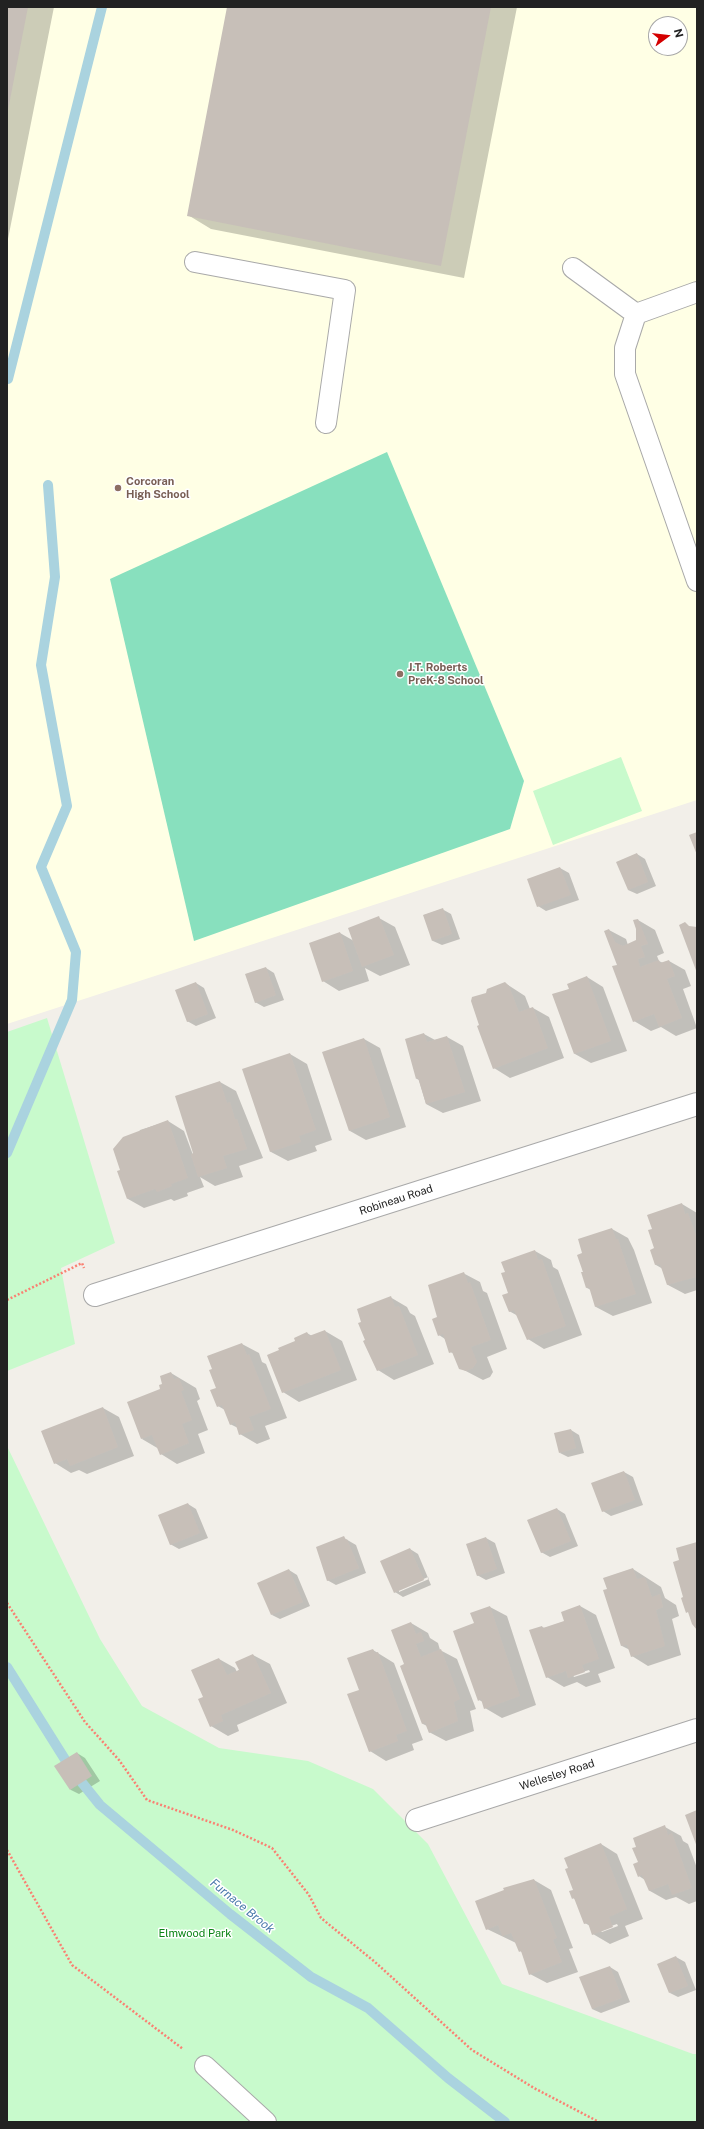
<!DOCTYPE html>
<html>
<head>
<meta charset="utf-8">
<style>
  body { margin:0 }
  #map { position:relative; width:704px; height:2129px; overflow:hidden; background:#f2efe9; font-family:"Public Sans",sans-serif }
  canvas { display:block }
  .frame { position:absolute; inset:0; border:8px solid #222; pointer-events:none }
  .north { position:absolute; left:648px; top:16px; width:40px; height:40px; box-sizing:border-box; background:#fff; border:1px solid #a7a7a7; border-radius:50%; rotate:75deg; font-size:11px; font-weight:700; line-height:16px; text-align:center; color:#222 }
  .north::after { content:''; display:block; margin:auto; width:14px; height:18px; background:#d40000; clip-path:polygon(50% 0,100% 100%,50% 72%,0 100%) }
</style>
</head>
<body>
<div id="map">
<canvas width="704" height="2129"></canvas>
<div class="frame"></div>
<div class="north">N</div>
</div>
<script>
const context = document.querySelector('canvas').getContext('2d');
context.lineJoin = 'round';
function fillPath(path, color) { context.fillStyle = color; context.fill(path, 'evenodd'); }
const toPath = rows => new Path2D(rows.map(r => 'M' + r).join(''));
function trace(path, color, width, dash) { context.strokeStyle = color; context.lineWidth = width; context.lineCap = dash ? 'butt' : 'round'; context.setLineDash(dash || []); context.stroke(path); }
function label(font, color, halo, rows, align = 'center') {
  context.font = font + ' "Public Sans",sans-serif'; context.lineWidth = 3; context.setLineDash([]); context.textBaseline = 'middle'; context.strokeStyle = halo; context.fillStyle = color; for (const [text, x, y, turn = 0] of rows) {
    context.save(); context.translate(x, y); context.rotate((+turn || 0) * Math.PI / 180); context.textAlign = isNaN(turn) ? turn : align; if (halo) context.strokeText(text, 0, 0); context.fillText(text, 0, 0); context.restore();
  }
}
fillPath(toPath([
  [7,7,697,7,697,800,7,1024],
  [656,24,680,24,680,48,656,48]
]), '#ffffe5');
fillPath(toPath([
  [621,757,642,811,553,845,533,791],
  [47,1018,115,1243,61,1268,75,1344,7,1371,7,1032],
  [7,1446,100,1639,142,1706,219,1748,308,1761,373,1789,428,1844,502,1984,693,2054,697,2054,697,2122,7,2122]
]), '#c8facc');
fillPath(toPath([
  [387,452,524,781,510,829,194,941,110,579]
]), '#88e0be');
fillPath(toPath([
  [7,7,54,7,7,244],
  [228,7,517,7,464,278,211,229,188,215],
  [637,854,645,859,656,886,637,894,628,890],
  [560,868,569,873,579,900,546,911,538,906],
  [442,909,451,914,460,939,442,945,433,941,424,915],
  [379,918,395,927,410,965,380,976,365,968,369,981,339,991,323,981,340,933,354,941],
  [638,920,655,930,664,953,657,956,659,961,663,963,669,961,685,970,691,986,683,989,697,1028,676,1036,661,1027,651,1031,634,1021,609,930,626,939,628,945,637,941],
  [266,968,274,973,284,1000,264,1007,255,1002],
  [587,977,603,987,627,1051,591,1063,575,1054,553,995,570,989],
  [196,983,204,988,216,1018,196,1026,187,1021],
  [505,983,525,996,530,1009,533,1008,549,1017,564,1058,510,1078,494,1068,481,1026,486,993],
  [424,1034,435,1040,447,1037,463,1046,481,1101,443,1113,426,1104,419,1080,417,1079,406,1040],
  [364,1039,380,1048,406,1127,366,1140,350,1131],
  [290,1054,307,1064,332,1140,315,1146,317,1151,288,1161,271,1152,244,1070],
  [220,1082,236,1091,263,1158,239,1166,243,1177,215,1186,200,1177,204,1187,187,1193,188,1196,174,1201,171,1199,144,1208,128,1199,122,1171,140,1130,168,1121,184,1131,193,1155],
  [682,1204,697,1213,697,1290,685,1294,668,1285,663,1269,656,1265,653,1230],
  [612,1229,628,1238,634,1250,652,1303,613,1316,596,1307,591,1290,587,1288,579,1255,583,1254],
  [535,1251,551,1260,553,1267,558,1270,582,1335,544,1349,528,1339,518,1316,509,1311,509,1293],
  [463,1273,480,1282,483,1291,487,1293,507,1349,487,1357,493,1372,490,1377,483,1380,460,1368,455,1354,450,1352,445,1339,439,1335,438,1318],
  [390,1297,407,1307,410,1313,415,1316,434,1364,394,1380,378,1370,364,1341,366,1340],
  [325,1331,342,1341,357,1380,299,1402,283,1392,297,1342,307,1333,312,1336],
  [242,1344,259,1353,262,1362,266,1364,287,1418,265,1426,270,1439,257,1444,240,1434,238,1428,230,1424,225,1410,218,1406,217,1388],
  [171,1373,196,1388,200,1399,197,1401,208,1430,198,1434,205,1453,177,1464,161,1454,159,1449,142,1439,164,1384],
  [103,1408,119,1417,134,1456,87,1474,79,1470,71,1473,55,1463],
  [571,1430,579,1435,584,1453,568,1457,560,1453],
  [624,1472,633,1477,643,1505,611,1516,603,1511],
  [188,1504,196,1509,208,1538,179,1549,170,1544],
  [557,1509,565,1514,578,1546,550,1557,541,1552],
  [344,1538,356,1545,366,1573,336,1585,327,1580],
  [486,1538,495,1543,505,1573,486,1580,477,1575,467,1545],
  [410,1549,418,1554,431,1585,403,1597,395,1592],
  [428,1577,429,1579,399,1592,399,1590],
  [633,1569,661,1587,665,1598,676,1605,679,1616,672,1619,681,1655,648,1666,632,1656,630,1650,622,1646],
  [289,1570,297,1575,310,1606,280,1619,272,1615],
  [580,1606,596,1615,615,1668,598,1674,601,1682,586,1687,577,1682,564,1687,547,1677,542,1627,545,1628,565,1622],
  [589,1670,590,1672,574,1677,573,1675],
  [490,1607,507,1616,536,1705,502,1718,485,1708,483,1702,479,1700,475,1624,471,1614],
  [411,1623,428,1633,430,1638,438,1643,440,1650,457,1659,476,1709,470,1711,474,1731,446,1741,429,1732,427,1726,423,1724,405,1665],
  [373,1650,394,1663,423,1740,412,1744,414,1750,386,1761,370,1751,361,1690],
  [253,1655,270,1664,287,1703,237,1725,239,1731,228,1736,211,1726,205,1698,219,1659,235,1668,237,1672],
  [77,1753,85,1758,100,1781,79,1794,71,1790,56,1766],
  [665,1827,681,1836,683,1841,688,1844,697,1868,697,1901,689,1904,676,1897,666,1900,650,1891,645,1880,639,1876,639,1863,637,1847],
  [601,1844,617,1854,643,1919,625,1926,629,1936,610,1944,593,1934,590,1926,585,1923,576,1900,573,1898,575,1890],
  [617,1924,618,1926,602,1932,600,1930],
  [534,1880,551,1890,573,1948,569,1949,578,1972,547,1983,530,1974,523,1953,520,1951,516,1943,487,1929],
  [676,1957,685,1962,696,1990,678,1997,670,1993],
  [610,1967,618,1972,630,2002,601,2013,592,2009]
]), '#0003');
trace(toPath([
  [8,379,102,7],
  [7,1153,72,1000,76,952,41,867,67,806,41,665,55,577,48,485],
  [7,1667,71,1769,100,1805,230,1914,311,1977,368,2008,448,2078,505,2122]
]), '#aad3df', 10);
fillPath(toPath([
  [7,7,28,7,8,110,7,109],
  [227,7,491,7,441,266,187,216],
  [697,832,697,855,689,835],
  [637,853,648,882,628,890,616,862],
  [560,867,571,895,537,907,527,879],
  [443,908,452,934,432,941,423,915],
  [379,916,394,955,362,967,348,928],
  [638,919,648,944,641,946,645,957,638,959,640,967,659,960,660,963,669,960,675,976,667,979,682,1018,659,1027,654,1014,633,1022,612,966,617,965,604,931,609,929,615,942,623,946,636,940,636,929,633,920],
  [685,922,689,926,697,927,697,973,679,925],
  [340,932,353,971,322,982,309,943],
  [266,967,276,995,255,1003,245,974],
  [587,976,611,1041,574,1054,552,994,569,989,567,984],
  [196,982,208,1014,187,1022,175,990],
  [505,982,509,986,519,1012,533,1007,548,1048,493,1069,477,1026,479,1025,471,1001,472,997,486,993,487,989],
  [424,1033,427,1042,447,1036,465,1092,426,1104,418,1078,416,1079,405,1039],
  [364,1038,390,1117,349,1131,322,1052],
  [290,1053,316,1130,299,1136,301,1142,270,1152,242,1069],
  [220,1081,227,1103,230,1102,235,1119,237,1119,247,1149,223,1156,227,1168,198,1177,191,1155,193,1153,175,1096],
  [168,1120,188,1178,171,1184,172,1186,157,1192,155,1189,127,1199,117,1171,120,1170,113,1149,123,1137],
  [682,1203,685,1214,688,1213,697,1238,697,1274,695,1274,696,1277,667,1285,660,1264,655,1265,650,1250,654,1248,648,1230,652,1229,647,1215],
  [612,1228,616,1239,618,1239,636,1294,595,1307,589,1287,586,1288,581,1272,583,1272,577,1255,582,1253,578,1239],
  [535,1250,538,1260,542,1259,566,1326,527,1340,514,1310,509,1312,502,1295,508,1293,501,1273,505,1272,501,1262],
  [464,1272,468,1283,470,1282,491,1340,471,1347,477,1362,473,1368,466,1371,459,1369,452,1352,449,1353,443,1334,438,1336,432,1319,437,1317,428,1285],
  [391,1296,395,1307,399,1306,418,1355,377,1371,363,1341,365,1340,358,1323,361,1322,357,1309],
  [325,1330,341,1370,282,1393,267,1355,279,1350,278,1348,295,1341,294,1338,307,1332,309,1336],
  [242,1343,247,1355,249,1354,271,1409,249,1417,254,1430,239,1435,235,1422,230,1425,222,1405,217,1407,210,1390,216,1388,209,1370,212,1369,207,1356],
  [171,1372,174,1379,179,1378,184,1390,181,1391,192,1420,182,1424,189,1443,160,1455,152,1435,141,1439,127,1402,160,1389,159,1385,162,1384,160,1376],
  [103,1407,118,1447,70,1466,67,1459,54,1464,41,1431],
  [571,1429,576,1448,559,1453,554,1433],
  [624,1471,635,1500,602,1512,591,1483],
  [188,1503,200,1533,170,1545,158,1515],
  [557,1508,571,1541,541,1553,527,1520],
  [344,1536,346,1540,347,1539,359,1568,327,1581,316,1547],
  [486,1537,497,1569,477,1576,466,1544],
  [697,1542,697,1630,692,1624,688,1612,686,1613,681,1598,683,1597,673,1562,679,1560,676,1548],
  [410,1548,424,1580,394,1593,380,1561],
  [633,1568,637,1579,645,1577,652,1597,660,1594,663,1607,656,1610,665,1646,631,1657,627,1645,621,1646,603,1590,607,1589,603,1578],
  [289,1569,303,1602,271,1615,257,1583],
  [580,1605,599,1659,582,1665,585,1672,568,1678,566,1671,546,1678,529,1630,542,1626,543,1628,564,1621,561,1612],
  [490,1606,520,1696,484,1709,481,1699,478,1701,453,1631,474,1623,470,1613],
  [411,1622,416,1634,421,1632,424,1641,416,1644,421,1657,441,1649,460,1699,454,1702,458,1721,429,1733,425,1723,422,1724,400,1666,404,1664,391,1630],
  [373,1649,375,1653,378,1652,407,1731,396,1735,398,1741,369,1752,347,1694,359,1690,347,1658],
  [253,1654,271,1693,221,1715,223,1721,210,1727,198,1699,203,1697,191,1670,219,1658,227,1675,239,1670,235,1662],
  [77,1752,92,1776,70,1790,54,1766],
  [697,1810,697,1847,685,1815],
  [665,1825,668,1835,672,1833,692,1888,672,1895,668,1884,649,1891,642,1875,638,1877,633,1864,638,1862,632,1848,636,1847,633,1838],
  [601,1843,627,1909,609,1917,613,1927,592,1935,588,1923,584,1924,574,1898,572,1899,569,1891,573,1890,565,1869,568,1868,564,1858],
  [534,1879,557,1938,553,1940,562,1962,529,1975,521,1951,519,1952,511,1933,502,1936,498,1925,486,1930,475,1901,504,1890,503,1888],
  [676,1956,688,1986,669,1993,657,1964],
  [610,1966,622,1998,592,2009,579,1977]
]), '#c7bfb8');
const service = toPath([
  [195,262,345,290,326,423],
  [573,268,636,314],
  [636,314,625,348,625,374,697,581],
  [636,314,697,292],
  [205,2066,266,2122]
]);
const minor = toPath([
  [95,1295,697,1104],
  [417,1820,697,1730]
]);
trace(service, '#a9a9a9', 22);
trace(minor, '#a9a9a9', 24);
trace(toPath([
  [7,1300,82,1263,84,1268],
  [7,1603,85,1722,119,1760,147,1800,233,1830,272,1848,309,1895,321,1918,375,1962,472,2050,534,2088,599,2122],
  [7,1850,72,1965,183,2049]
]), '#fa8072', 2.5, [2, 2]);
trace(service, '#fff', 20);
trace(minor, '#fff', 22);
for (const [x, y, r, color] of [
  [118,488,4,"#8d6e63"],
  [400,674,4,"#8d6e63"]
]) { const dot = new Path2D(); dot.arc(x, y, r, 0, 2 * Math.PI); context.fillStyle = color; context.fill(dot); trace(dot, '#fff', 1.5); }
label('bold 11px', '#785e54', '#fff', [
  ["Corcoran",126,482],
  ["High School",126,495],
  ["J.T. Roberts",408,668],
  ["PreK-8 School",408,681]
], 'left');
label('11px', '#222', '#fff', [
  ["Robineau Road",396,1200,-18],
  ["Wellesley Road",557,1775,-18]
]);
label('11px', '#0c8416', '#fff', [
  ["Elmwood Park",195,1934]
]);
label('italic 12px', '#4a7aab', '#fff', [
  ["Furnace Brook",242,1906,39]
]);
</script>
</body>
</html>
